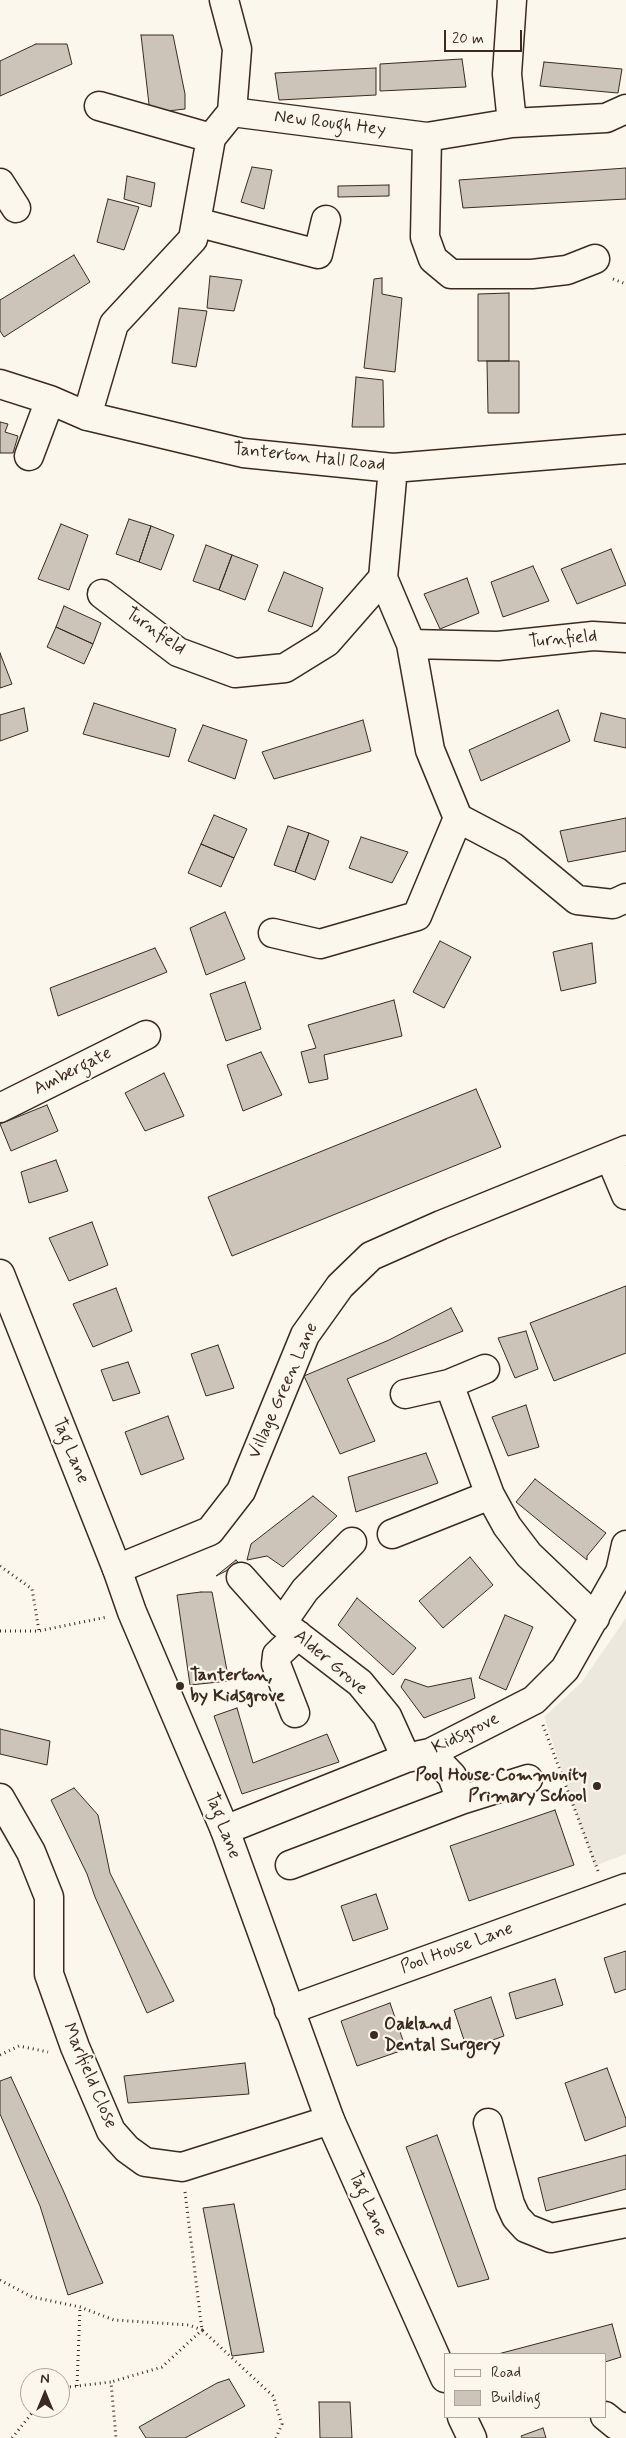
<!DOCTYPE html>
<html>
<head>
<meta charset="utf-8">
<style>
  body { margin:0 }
  #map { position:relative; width:626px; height:2438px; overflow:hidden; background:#fbf7ec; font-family:Mynerve,sans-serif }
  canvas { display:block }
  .legend { position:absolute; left:444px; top:2353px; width:162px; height:65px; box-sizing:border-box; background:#fbf7ec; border:1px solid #aea59a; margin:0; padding:6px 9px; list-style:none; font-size:15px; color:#3b2a1e }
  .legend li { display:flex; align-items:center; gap:10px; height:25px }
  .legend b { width:25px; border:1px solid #aea59a }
  .north { position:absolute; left:20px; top:2368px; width:50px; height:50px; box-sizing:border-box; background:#fbf7ec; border:1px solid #aea59a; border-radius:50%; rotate:0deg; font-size:14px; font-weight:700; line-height:20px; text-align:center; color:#3b2a1e }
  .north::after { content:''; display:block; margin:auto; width:18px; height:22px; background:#3b2a1e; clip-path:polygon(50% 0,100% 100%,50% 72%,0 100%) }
  .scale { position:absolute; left:444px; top:30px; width:78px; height:22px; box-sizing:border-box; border:2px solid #3b2a1e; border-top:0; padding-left:6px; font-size:15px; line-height:18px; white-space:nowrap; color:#3b2a1e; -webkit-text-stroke:4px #fbf7ec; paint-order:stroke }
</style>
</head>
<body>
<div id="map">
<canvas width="626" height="2438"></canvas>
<ul class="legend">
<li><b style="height:6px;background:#fbf7ec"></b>Road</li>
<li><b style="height:14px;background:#ccc4b9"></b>Building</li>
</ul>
<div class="north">N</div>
<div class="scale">20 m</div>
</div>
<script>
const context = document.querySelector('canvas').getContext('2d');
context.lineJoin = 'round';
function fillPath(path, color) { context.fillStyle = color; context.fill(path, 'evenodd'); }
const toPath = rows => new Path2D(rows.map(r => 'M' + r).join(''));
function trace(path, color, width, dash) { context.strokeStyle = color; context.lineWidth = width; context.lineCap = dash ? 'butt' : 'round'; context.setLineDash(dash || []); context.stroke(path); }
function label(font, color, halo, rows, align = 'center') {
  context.font = font + ' Mynerve,sans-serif'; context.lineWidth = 4.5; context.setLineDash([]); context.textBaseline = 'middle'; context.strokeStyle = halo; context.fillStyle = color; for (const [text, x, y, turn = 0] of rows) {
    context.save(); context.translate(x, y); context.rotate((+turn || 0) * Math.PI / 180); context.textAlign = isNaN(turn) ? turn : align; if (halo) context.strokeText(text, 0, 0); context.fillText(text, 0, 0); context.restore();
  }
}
fillPath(toPath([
  [626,1618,626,1854,594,1866,544,1717,581,1683]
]), '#ede8dd');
const building = toPath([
  [141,35,173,35,185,94,185,109,150,113,141,35],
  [36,44,67,44,72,64,0,96,0,61,36,44],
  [462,59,466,87,380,91,380,64,462,59],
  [544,62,622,69,618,93,540,86,544,62],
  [376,68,376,95,279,100,275,73,376,68],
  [252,167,272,170,264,209,241,202,252,167],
  [626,168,626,199,463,208,459,180,626,168],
  [127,176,155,183,151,207,124,199,127,176],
  [389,185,389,196,338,197,338,186,389,185],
  [108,199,139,207,124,250,97,242,108,199],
  [74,255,90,282,4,337,0,331,0,300,74,255],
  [210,276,242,280,234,311,207,308,210,276],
  [382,278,382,294,402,298,395,372,364,368,374,279,382,278],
  [509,293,509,361,478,361,478,294,509,293],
  [179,308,207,311,196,367,172,363,179,308],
  [487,361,519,361,519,413,488,413,487,361],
  [356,377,383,380,384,427,352,427,356,377],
  [0,422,8,424,5,432,18,436,13,453,0,453,0,422],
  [129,519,151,526,139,562,116,554,129,519],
  [61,524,88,535,69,590,38,579,61,524],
  [151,526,174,535,161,570,139,562,151,526],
  [206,545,232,555,219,590,193,581,206,545],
  [611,549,626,585,577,604,561,569,611,549],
  [232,555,258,565,245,600,219,590,232,555],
  [533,566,549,601,503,617,491,582,533,566],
  [284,572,323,588,312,627,268,611,284,572],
  [467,578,479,613,440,629,424,594,467,578],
  [64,606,101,623,93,644,56,627,64,606],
  [56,627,93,644,84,664,47,647,56,627],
  [0,653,12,684,0,688,0,653],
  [94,703,176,729,169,757,83,734,94,703],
  [24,708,28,731,0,741,0,715,24,708],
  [558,710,570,741,481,781,469,750,558,710],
  [601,713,626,719,626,748,594,741,601,713],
  [363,720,371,751,274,779,262,752,363,720],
  [203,725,247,740,235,779,188,761,203,725],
  [214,815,247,829,234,858,201,844,214,815],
  [626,818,626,851,568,862,560,831,626,818],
  [288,826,309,833,295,872,274,865,288,826],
  [309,833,329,841,315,880,295,872,309,833],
  [361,837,408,852,392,883,349,868,361,837],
  [201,844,234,858,221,887,188,873,201,844],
  [225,912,245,959,206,975,190,928,225,912],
  [440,941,471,957,444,1008,413,992,440,941],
  [592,943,596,983,561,991,553,952,592,943],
  [155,948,167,972,58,1016,50,988,155,948],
  [245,982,261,1029,226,1041,210,994,245,982],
  [394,1000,402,1036,324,1055,328,1079,309,1083,301,1052,316,1048,308,1025,394,1000],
  [261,1052,282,1095,243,1111,227,1065,261,1052],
  [164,1073,184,1116,145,1131,125,1093,164,1073],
  [476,1089,501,1147,232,1256,208,1197,476,1089],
  [47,1105,58,1131,11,1151,0,1124,47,1105],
  [56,1160,68,1191,29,1203,21,1172,56,1160],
  [92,1222,108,1265,69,1281,49,1238,92,1222],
  [626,1286,626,1353,554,1381,530,1323,626,1286],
  [116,1288,132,1331,93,1347,73,1304,116,1288],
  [451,1308,463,1331,347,1379,375,1441,340,1454,304,1376,389,1340,451,1308],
  [526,1331,538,1369,515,1378,498,1338,526,1331],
  [218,1345,234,1388,206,1396,191,1354,218,1345],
  [128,1362,140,1393,113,1401,101,1370,128,1362],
  [526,1405,539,1447,508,1456,492,1417,526,1405],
  [168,1416,184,1459,141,1475,125,1432,168,1416],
  [426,1453,438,1483,356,1512,348,1477,426,1453],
  [535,1479,606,1533,587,1556,587,1560,516,1502,535,1479],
  [313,1496,337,1516,283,1567,267,1556,247,1560,251,1544,313,1496],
  [470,1557,493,1585,443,1628,419,1601,470,1557],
  [236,1560,240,1564,216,1576,236,1560],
  [201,1592,212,1592,229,1681,190,1685,177,1595,201,1592],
  [357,1598,416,1648,393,1675,338,1625,357,1598],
  [505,1615,533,1627,506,1690,479,1678,505,1615],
  [471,1678,475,1698,424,1718,401,1687,405,1679,428,1687,471,1678],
  [237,1708,253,1763,327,1734,339,1762,242,1794,214,1716,237,1708],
  [0,1729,50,1741,47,1765,0,1754,0,1729],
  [74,1788,98,1815,110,1873,174,2001,147,2013,95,1897,87,1874,51,1800,74,1788],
  [555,1810,574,1865,469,1901,450,1846,555,1810],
  [376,1894,388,1929,353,1941,341,1906,376,1894],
  [626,1951,626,1989,615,1993,604,1958,626,1951],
  [555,1979,563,2005,516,2019,509,1993,555,1979],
  [491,1997,504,2036,467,2049,454,2010,491,1997],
  [390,2003,406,2049,357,2066,341,2021,390,2003],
  [245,2063,249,2094,128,2103,124,2076,245,2063],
  [607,2068,626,2119,626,2126,585,2141,565,2083,607,2068],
  [11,2077,63,2190,103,2283,68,2295,40,2206,0,2114,0,2081,11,2077],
  [437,2135,489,2279,458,2287,406,2147,437,2135],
  [626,2155,626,2189,546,2211,538,2178,626,2155],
  [234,2204,264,2352,232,2356,203,2208,234,2204],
  [612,2324,621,2357,605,2362,605,2354,498,2354,612,2324],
  [229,2379,245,2406,185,2438,146,2438,139,2427,217,2383,229,2379],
  [319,2402,350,2402,352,2438,320,2438,319,2402],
  [543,2428,546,2438,522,2438,521,2436,543,2428]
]);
fillPath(building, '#ccc4b9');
trace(building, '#3b2a1e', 1);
const minor = toPath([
  [224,0,237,49,232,112],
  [99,106,211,138],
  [512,123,507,74,512,0],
  [427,137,425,237,433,259,451,274,532,274,567,270,595,259],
  [0,183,16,208],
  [196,222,318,254,326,220],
  [0,384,50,400,87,416,243,453,393,468,626,449],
  [87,416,114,324,193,239,211,138,232,112,427,137,512,123,606,118,626,109],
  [29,456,50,400],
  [393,468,383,578,411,644,430,750,458,818,513,847,577,900,613,904,626,898],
  [102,594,178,652,235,673,285,668,327,642,383,578],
  [411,644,498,646,593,636,626,638],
  [273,933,320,944,417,916,458,818],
  [0,1108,146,1035],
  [610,1157,626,1195],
  [449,1384,490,1495,507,1526,529,1555,595,1618],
  [405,1394,449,1384,485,1369],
  [392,1534,490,1495],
  [117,1569,210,1531,241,1491,305,1335,340,1286,371,1256,441,1225,626,1150],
  [241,1577,282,1623,360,1683,387,1716,406,1758],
  [282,1623,305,1590,352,1542],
  [295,1713,276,1664,277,1655,298,1635],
  [430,1753,452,1776,461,1800],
  [0,1798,31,1852,49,1897,49,1974,75,2047,111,2131,127,2149,145,2162,182,2167,330,2120],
  [225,1830,406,1758,430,1753,534,1700,565,1669,620,1572,626,1545],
  [290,1865,461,1800,528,1779],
  [289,2010,626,1888],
  [488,2123,510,2204,516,2217,526,2228,551,2238,626,2223],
  [605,2416,616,2425,626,2428]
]);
const major = toPath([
  [0,1274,117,1569,132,1612,225,1830,330,2120,445,2378],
  [462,2417,472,2438]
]);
trace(minor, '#3b2a1e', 31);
trace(major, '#3b2a1e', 31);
trace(toPath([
  [613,279,626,284],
  [0,1566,32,1589,39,1631],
  [0,1631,39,1631,107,1617],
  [543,1725,598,1871],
  [0,2055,19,2046,48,2052],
  [185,2192,202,2330,273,2396,282,2424,276,2438],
  [0,2280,32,2297,80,2307,114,2320,189,2325,202,2330,162,2367,111,2382],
  [77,2386,80,2307],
  [60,2388,111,2382,116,2438],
  [12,2438,36,2408]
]), '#3b2a1e', 3, [1, 4]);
trace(minor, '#fbf7ec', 28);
trace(major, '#fbf7ec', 28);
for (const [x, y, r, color] of [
  [180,1686,5,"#3b2a1e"],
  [597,1786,5,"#3b2a1e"],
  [374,2035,5,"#3b2a1e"]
]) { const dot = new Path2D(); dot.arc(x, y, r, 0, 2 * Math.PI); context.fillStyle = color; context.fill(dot); trace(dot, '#fbf7ec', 2); }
label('18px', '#3b2a1e', '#fbf7ec', [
  ["New Rough Hey",330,124,7],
  ["Tanterton Hall Road",309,458,6],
  ["Turnfield",155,632,35],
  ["Turnfield",563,640,-5],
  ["Ambergate",73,1072,-27],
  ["Village Green Lane",284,1391,-66],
  ["Tag Lane",70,1451,68],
  ["Alder Grove",330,1663,40],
  ["Kidsgrove",466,1734,-26],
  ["Tag Lane",222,1826,69],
  ["Pool House Lane",457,1949,-20],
  ["Marlfield Close",89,2076,67],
  ["Tag Lane",367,2204,66]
]);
label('bold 18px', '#3b2a1e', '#fbf7ec', [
  ["Tanterton,",190,1676],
  ["by Kidsgrove",190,1697],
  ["Pool House Community",587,1776,"right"],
  ["Primary School",587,1797,"right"],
  ["Oakland",384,2025],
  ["Dental Surgery",384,2046]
], 'left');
</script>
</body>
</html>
